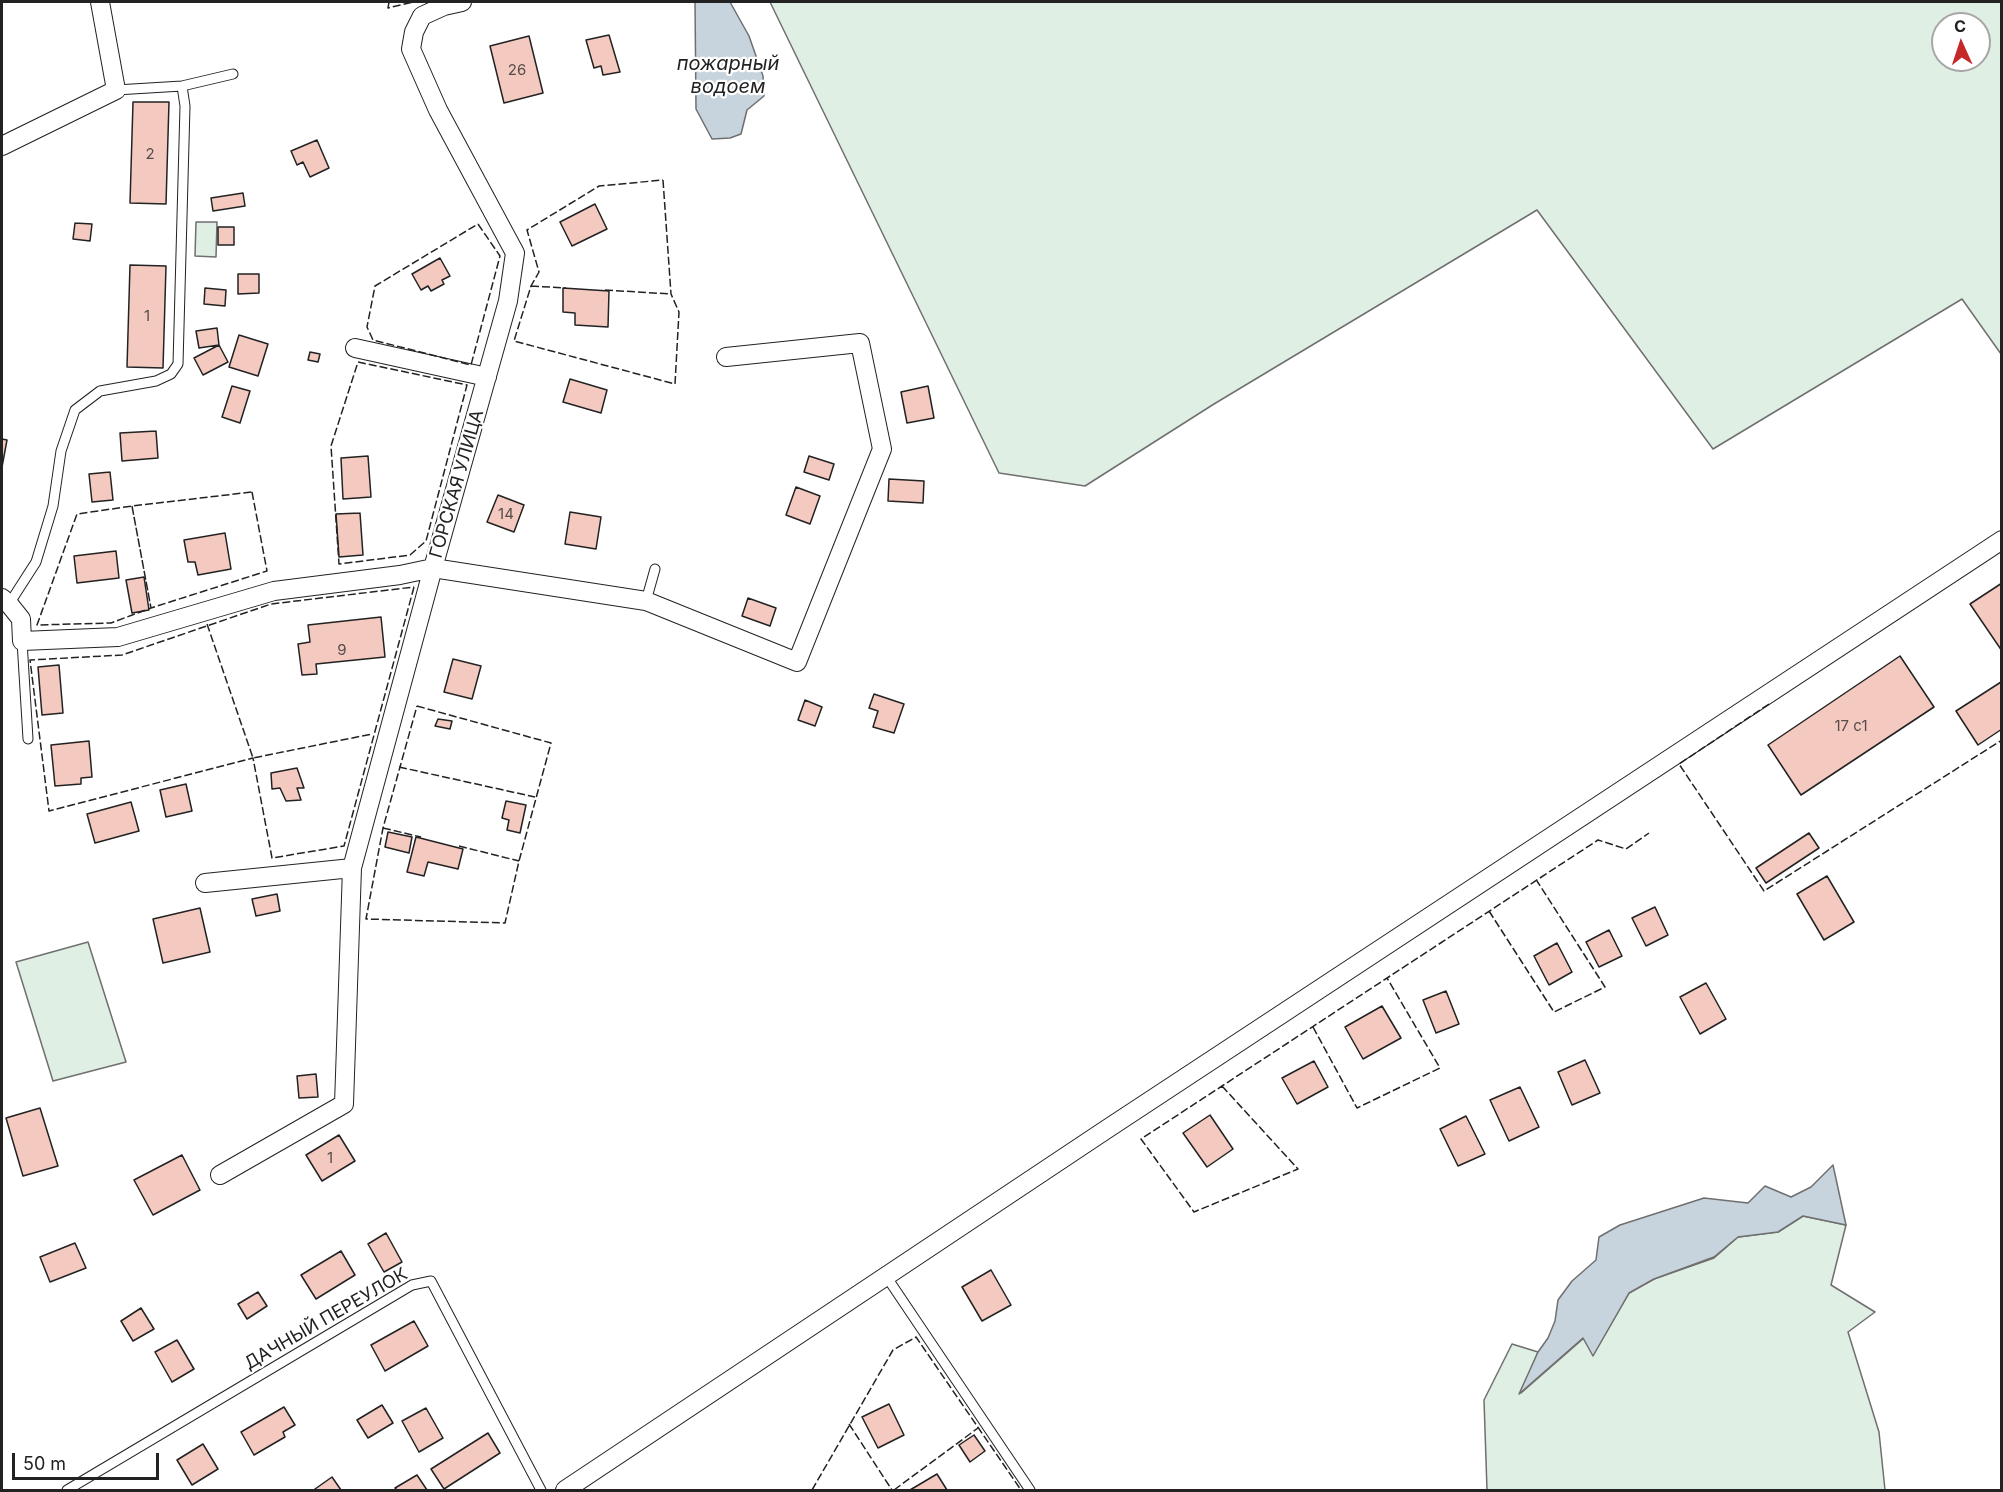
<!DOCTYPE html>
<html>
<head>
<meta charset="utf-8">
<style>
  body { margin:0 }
  #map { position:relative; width:2003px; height:1492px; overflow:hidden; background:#fff; font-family:Inter,sans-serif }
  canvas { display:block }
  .frame { position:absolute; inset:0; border:3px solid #222; pointer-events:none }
  .north { position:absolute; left:1931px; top:12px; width:60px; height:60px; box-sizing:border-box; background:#fff; border:2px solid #a7a7a7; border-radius:50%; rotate:357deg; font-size:16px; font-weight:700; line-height:24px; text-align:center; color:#222 }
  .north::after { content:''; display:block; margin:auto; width:21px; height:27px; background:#c62828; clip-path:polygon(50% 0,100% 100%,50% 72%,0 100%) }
  .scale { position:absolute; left:12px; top:1453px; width:147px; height:27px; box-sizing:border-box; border:3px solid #222; border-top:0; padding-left:8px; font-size:18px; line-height:21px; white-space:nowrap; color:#222; -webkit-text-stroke:4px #fff; paint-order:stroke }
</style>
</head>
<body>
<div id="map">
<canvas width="2003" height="1492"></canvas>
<div class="frame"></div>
<div class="north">С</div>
<div class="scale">50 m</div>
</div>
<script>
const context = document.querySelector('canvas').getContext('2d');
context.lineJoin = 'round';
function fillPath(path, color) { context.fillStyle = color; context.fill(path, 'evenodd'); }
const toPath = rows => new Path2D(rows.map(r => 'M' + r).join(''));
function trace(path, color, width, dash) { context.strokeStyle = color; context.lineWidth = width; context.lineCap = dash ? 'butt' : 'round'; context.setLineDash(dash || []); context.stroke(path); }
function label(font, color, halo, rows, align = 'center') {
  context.font = font + ' Inter,sans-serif'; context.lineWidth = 4.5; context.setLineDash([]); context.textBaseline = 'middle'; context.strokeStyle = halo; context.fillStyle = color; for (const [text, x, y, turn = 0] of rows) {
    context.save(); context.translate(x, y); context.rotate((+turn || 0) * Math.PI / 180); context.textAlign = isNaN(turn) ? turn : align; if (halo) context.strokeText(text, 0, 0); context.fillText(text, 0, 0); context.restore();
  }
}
const green = toPath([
  [770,2,2001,2,2001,354,1962,299,1713,449,1537,210,1214,404,1085,486,999,473,770,2],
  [1943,24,1979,24,1979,60,1943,60,1943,24],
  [196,222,217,222,216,257,195,256,196,222],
  [88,942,126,1062,53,1081,16,962,88,942],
  [1803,1216,1846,1225,1831,1285,1875,1312,1848,1332,1879,1432,1885,1490,1487,1490,1484,1400,1512,1344,1538,1352,1521,1393,1584,1338,1593,1355,1629,1293,1654,1279,1714,1258,1738,1237,1778,1232,1803,1216]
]);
fillPath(green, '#e0efe3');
trace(green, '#6f6f6f', 1.5);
const water = toPath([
  [695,2,730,2,749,36,763,76,764,96,747,110,741,134,730,138,712,139,696,109,695,2],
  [1833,1165,1846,1225,1803,1216,1778,1232,1738,1237,1714,1257,1654,1279,1629,1293,1593,1356,1583,1338,1519,1394,1538,1352,1548,1338,1555,1321,1558,1300,1572,1281,1596,1260,1599,1237,1620,1225,1704,1198,1748,1203,1765,1186,1791,1197,1811,1187,1833,1165]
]);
fillPath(water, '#c7d3dd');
trace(water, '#6f6f6f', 1.5);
const building = toPath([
  [609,35,620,72,603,75,601,66,594,68,586,40,609,35],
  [529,36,543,93,504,103,490,46,529,36],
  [133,102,169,102,166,204,130,203,133,102],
  [317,140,329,168,310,177,303,162,297,165,291,151,317,140],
  [243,193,245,206,213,211,211,198,243,193],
  [595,204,607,229,572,246,560,222,595,204],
  [75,223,92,224,90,241,73,239,75,223],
  [218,227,234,227,234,245,218,245,218,227],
  [440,258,450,276,442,280,444,284,431,291,428,286,421,290,412,274,440,258],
  [130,265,166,266,163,368,127,367,130,265],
  [238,274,259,274,259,293,238,294,238,274],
  [205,288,226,290,225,306,204,304,205,288],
  [563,288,609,291,608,327,575,325,575,313,563,312,563,288],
  [217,328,219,345,199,348,196,331,217,328],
  [239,335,268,344,258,376,229,367,239,335],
  [219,345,228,362,203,375,194,358,219,345],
  [310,352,320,354,318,362,308,360,310,352],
  [570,379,607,390,601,413,563,402,570,379],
  [232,386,250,391,240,423,222,417,232,386],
  [928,386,934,418,907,423,901,392,928,386],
  [156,431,158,458,122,461,120,433,156,431],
  [2,439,7,440,2,467,2,439],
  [368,456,371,497,343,499,341,458,368,456],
  [809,456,834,464,829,480,804,472,809,456],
  [110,472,113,500,92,502,89,474,110,472],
  [889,479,924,481,923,503,888,501,889,479],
  [796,487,820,496,810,524,786,515,796,487],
  [498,495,524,505,514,532,487,522,498,495],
  [570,512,601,517,596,549,565,544,570,512],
  [360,513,363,555,339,557,336,514,360,513],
  [225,533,231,569,198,575,195,562,188,562,184,540,225,533],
  [116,551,119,578,77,583,74,556,116,551],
  [144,577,149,610,132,613,126,580,144,577],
  [2002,583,2002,651,1970,604,2002,583],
  [748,598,776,608,770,626,742,616,748,598],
  [381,617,385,657,316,664,317,674,302,675,298,644,310,642,308,625,381,617],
  [1900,656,1934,707,1801,795,1768,745,1900,656],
  [453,659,481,666,472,699,444,692,453,659],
  [59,665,63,713,42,715,38,667,59,665],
  [2001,682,2002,729,1978,745,1956,711,2001,682],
  [874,694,904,704,894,733,873,727,878,711,869,708,874,694],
  [805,700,822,707,815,726,798,720,805,700],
  [438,719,452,721,450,729,435,726,438,719],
  [89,741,92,777,81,778,81,784,55,786,51,745,89,741],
  [297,768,304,788,297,788,301,800,286,801,280,788,272,789,271,773,297,768],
  [186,784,192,811,166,817,160,790,186,784],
  [506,801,526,805,520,833,507,830,509,820,502,818,506,801],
  [131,802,139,831,95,843,87,814,131,802],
  [388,832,412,837,409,853,385,847,388,832],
  [1809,833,1819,848,1766,883,1756,868,1809,833],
  [416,837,463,849,458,869,428,862,424,876,407,872,416,837],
  [1827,876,1854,922,1824,940,1797,894,1827,876],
  [277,894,280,911,256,916,252,899,277,894],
  [1655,907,1668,935,1646,946,1632,918,1655,907],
  [200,908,210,952,163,963,153,919,200,908],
  [1609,930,1622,956,1599,967,1586,942,1609,930],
  [1557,943,1572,972,1549,985,1534,956,1557,943],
  [1706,983,1726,1019,1700,1034,1680,997,1706,983],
  [1446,991,1459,1024,1436,1033,1423,1000,1446,991],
  [1382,1006,1401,1038,1363,1059,1345,1027,1382,1006],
  [1585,1060,1600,1093,1572,1105,1558,1072,1585,1060],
  [1314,1061,1328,1087,1297,1104,1282,1078,1314,1061],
  [316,1074,318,1097,299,1098,297,1076,316,1074],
  [1520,1087,1539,1127,1509,1141,1490,1100,1520,1087],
  [40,1108,58,1166,23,1176,6,1118,40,1108],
  [1210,1115,1233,1149,1207,1167,1183,1133,1210,1115],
  [1466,1116,1485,1154,1458,1166,1440,1129,1466,1116],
  [339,1135,355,1161,322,1181,306,1155,339,1135],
  [182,1155,200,1190,153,1215,134,1180,182,1155],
  [386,1233,402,1262,384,1272,368,1244,386,1233],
  [75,1243,86,1268,50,1282,40,1257,75,1243],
  [341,1251,355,1275,316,1299,301,1275,341,1251],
  [991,1270,1011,1305,982,1321,962,1287,991,1270],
  [258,1292,267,1306,247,1319,238,1304,258,1292],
  [141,1308,154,1329,133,1341,121,1321,141,1308],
  [414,1321,428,1346,385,1371,371,1345,414,1321],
  [177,1340,194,1369,172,1382,155,1352,177,1340],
  [889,1404,904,1435,878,1448,862,1417,889,1404],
  [382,1405,393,1423,368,1438,357,1420,382,1405],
  [284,1407,295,1425,283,1432,285,1437,254,1455,241,1432,284,1407],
  [426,1408,443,1438,419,1452,402,1421,426,1408],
  [488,1433,500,1453,444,1489,431,1469,488,1433],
  [974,1435,985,1451,970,1462,959,1445,974,1435],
  [203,1444,218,1469,192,1485,177,1460,203,1444],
  [937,1474,947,1490,910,1490,937,1474],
  [417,1475,427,1490,397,1490,395,1488,417,1475],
  [332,1477,341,1490,316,1490,315,1489,332,1477]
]);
fillPath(building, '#f3c9c0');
trace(building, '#222', 1.5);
const lane = toPath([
  [116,90,182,86,233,74],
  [646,601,655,569],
  [9,604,36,562,53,506,61,451,75,410,100,391,156,381,171,374,178,364,185,106,182,86],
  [22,641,28,739],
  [886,1276,1030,1490],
  [67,1490,412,1285,431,1281,541,1490]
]);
const street = toPath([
  [2,146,116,90,100,2],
  [355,348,487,377],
  [2,598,9,604,21,619,22,641,118,637,274,591,400,575,433,568,646,601,797,662,882,449,860,343,726,357],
  [205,883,352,868,433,568,508,301,515,253,438,110,411,49,414,32,422,16,444,6,462,2],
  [220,1175,344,1104,352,868],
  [565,1490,1107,1129,2002,540]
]);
trace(lane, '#222', 11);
trace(street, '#222', 20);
trace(lane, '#fff', 9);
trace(street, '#fff', 18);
trace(toPath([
  [389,2,388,8,413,2],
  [663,180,671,294,679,312,675,384,514,341,531,286,539,272,527,230,599,186,663,180],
  [478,224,500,256,471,365,373,340,367,327,375,286,478,224],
  [531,286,566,288],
  [605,290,671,294],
  [358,362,467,385,426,541,410,555,339,564,331,446,358,362],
  [252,492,267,571,151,608,132,506,252,492],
  [132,506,151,608,111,623,37,625,77,514,132,506],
  [414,587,344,846,272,858,253,758,49,811,30,660,122,655,271,604,414,587],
  [207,624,253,758,372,734],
  [1769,704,1679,764,1764,891,2002,740],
  [417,706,551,743,519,861,505,923,366,919,383,828,417,706],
  [399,767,535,797],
  [383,828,421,837],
  [459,846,519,861],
  [1489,911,1554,1012,1605,987,1537,881],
  [1313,1027,1357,1108,1440,1068,1387,978],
  [1222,1086,1298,1169,1194,1212,1141,1139,1222,1086,1598,840,1626,849,1649,833],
  [849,1424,892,1490],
  [812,1490,893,1350,916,1337,1021,1490],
  [894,1490,978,1428]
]), '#222', 1.5, [8, 3]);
label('15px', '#564c4a', null, [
  ["26",517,70],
  ["2",150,154],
  ["1",147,316],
  ["14",506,514],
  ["9",342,650],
  ["17 с1",1851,726],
  ["1",330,1158]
]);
label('18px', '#222', '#fff', [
  ["ГОРСКАЯ УЛИЦА",457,484,-74],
  ["ДАЧНЫЙ ПЕРЕУЛОК",326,1319,-30]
]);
label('italic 20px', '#222', '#fff', [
  ["пожарный",728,64],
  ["водоем",728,87]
]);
</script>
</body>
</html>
